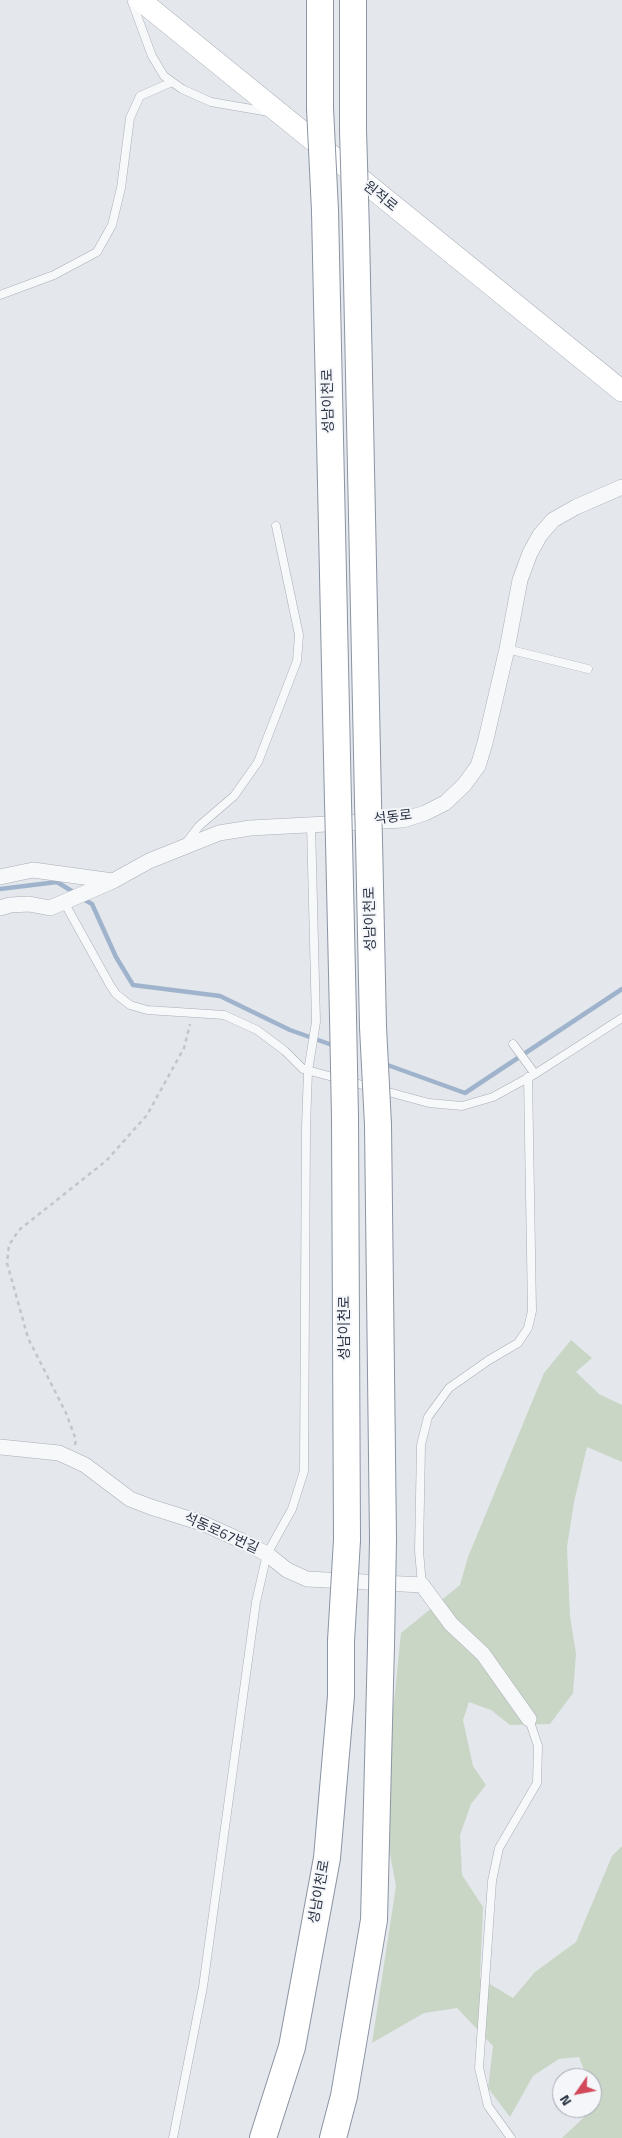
<!DOCTYPE html>
<html>
<head>
<meta charset="utf-8">
<style>
  body { margin:0 }
  #map { position:relative; width:622px; height:2138px; overflow:hidden; background:#e4e7ec; font-family:"Titillium Web",sans-serif }
  canvas { display:block }
  .north { position:absolute; left:552px; top:2068px; width:50px; height:50px; box-sizing:border-box; background:#f4f6f9; border:1px solid #a4a8b1; border-radius:50%; rotate:237deg; font-size:14px; font-weight:700; line-height:20px; text-align:center; color:#2b3445 }
  .north::after { content:''; display:block; margin:auto; width:18px; height:22px; background:#d1495b; clip-path:polygon(50% 0,100% 100%,50% 72%,0 100%) }
</style>
</head>
<body>
<div id="map">
<canvas width="622" height="2138"></canvas>
<div class="north">N</div>
</div>
<script>
const context = document.querySelector('canvas').getContext('2d');
context.lineJoin = 'round';
function fillPath(path, color) { context.fillStyle = color; context.fill(path, 'evenodd'); }
const toPath = rows => new Path2D(rows.map(r => 'M' + r).join(''));
function trace(path, color, width, dash) { context.strokeStyle = color; context.lineWidth = width; context.lineCap = dash ? 'butt' : 'round'; context.setLineDash(dash || []); context.stroke(path); }
function label(font, color, halo, rows, align = 'center') {
  context.font = font + ' "Titillium Web","Noto Sans KR",sans-serif'; context.lineWidth = 4; context.setLineDash([]); context.textBaseline = 'middle'; context.strokeStyle = halo; context.fillStyle = color; for (const [text, x, y, turn = 0] of rows) {
    context.save(); context.translate(x, y); context.rotate((+turn || 0) * Math.PI / 180); context.textAlign = isNaN(turn) ? turn : align; if (halo) context.strokeText(text, 0, 0); context.fillText(text, 0, 0); context.restore();
  }
}
fillPath(toPath([
  [571,1340,592,1358,576,1372,599,1394,622,1405,622,1462,587,1447,574,1502,567,1547,570,1616,576,1654,573,1693,550,1724,510,1725,491,1710,469,1702,463,1720,473,1766,486,1785,471,1804,460,1835,462,1875,483,1907,480,1978,513,1998,535,1972,576,1942,612,1856,622,1846,622,2138,562,2138,598,2104,592,2089,592,2078,587,2078,579,2057,559,2059,533,2076,510,2117,488,2088,493,2046,457,2008,424,2013,372,2043,396,1886,387,1838,386,1781,401,1633,460,1585,468,1557,544,1373]
]), '#c9d6c5');
trace(toPath([
  [0,889,57,882,75,893],
  [83,899,92,904,116,957,133,985,220,996,290,1030,335,1046],
  [382,1063,465,1093,622,989]
]), '#9fb4cc', 4.5);
const lane = toPath([
  [132,2,152,56,164,76,182,89,211,102,269,112],
  [0,295,54,275,97,252,112,225,121,188,130,118,140,96,172,82],
  [507,649,588,669],
  [186,843,199,826,234,796,258,762,297,661,299,635,276,526],
  [64,902,110,985,116,994,130,1005,147,1010,224,1015,257,1030,285,1051,303,1069,429,1103,462,1106,493,1097,535,1074,622,1018],
  [513,1044,535,1074],
  [422,1585,419,1551,421,1445,428,1417,449,1388,489,1360,518,1343,528,1328,532,1311,528,1077],
  [173,2138,203,1987,256,1602,267,1554,292,1509,304,1471,306,1127,308,1071,316,1022,311,824],
  [511,2138,488,2106,479,2068,492,1881,499,1848,537,1783,538,1746,529,1719]
]);
const street = toPath([
  [0,877,33,870,113,881],
  [0,908,10,905,29,904,50,908,113,881,149,861,219,833,250,828,403,820,425,813,445,803,464,785,478,766,485,743,507,649,520,580,530,553,540,535,553,520,576,507,622,487],
  [0,1447,59,1453,85,1465,130,1499,151,1507,202,1523,240,1540,267,1554,287,1570,307,1579,422,1585,451,1624,483,1654,529,1719]
]);
const secondary = toPath([
  [140,0,622,391]
]);
const highway = toPath([
  [320,0,320,108],
  [353,130,353,0],
  [325,211,338,802],
  [356,232,368,801],
  [369,840,373,1027],
  [339,841,343,1017],
  [345,1117,347,1540],
  [378,1125,383,1539],
  [263,2138,292,2047,327,1858,341,1696,341,1641],
  [333,2138,344,2096,374,1920,381,1645]
]);
trace(lane, '#a9aeb7', 9);
trace(street, '#a9aeb7', 16);
trace(secondary, '#a9aeb7', 22);
trace(highway, '#8b94a3', 28);
trace(toPath([
  [75,1445,76,1440,66,1413,28,1338,7,1263,9,1245,19,1230,106,1161,147,1115,184,1048,190,1024]
]), '#c2c5cb', 2.5, [4, 4]);
trace(lane, '#f7f8fa', 8);
trace(street, '#f7f8fa', 15);
trace(secondary, '#fff', 21);
trace(highway, '#fff', 26);
const highwayBridge = toPath([
  [320,108,325,211],
  [353,130,356,232],
  [368,801,369,840],
  [338,802,339,841],
  [343,1017,345,1117],
  [373,1027,378,1125],
  [341,1641,347,1540],
  [381,1645,383,1539]
]);
trace(highwayBridge, '#8b94a3', 28, []);
trace(highwayBridge, '#fff', 26);
label('14px', '#2b3445', '#f4f6f9', [
  ["원적로",380,197,39],
  ["성남이천로",329,401,-91],
  ["석동로",393,818,-7],
  ["성남이천로",371,919,-91],
  ["성남이천로",346,1328,-90],
  ["석동로67번길",221,1534,24],
  ["성남이천로",320,1892,-80]
]);
</script>
</body>
</html>
